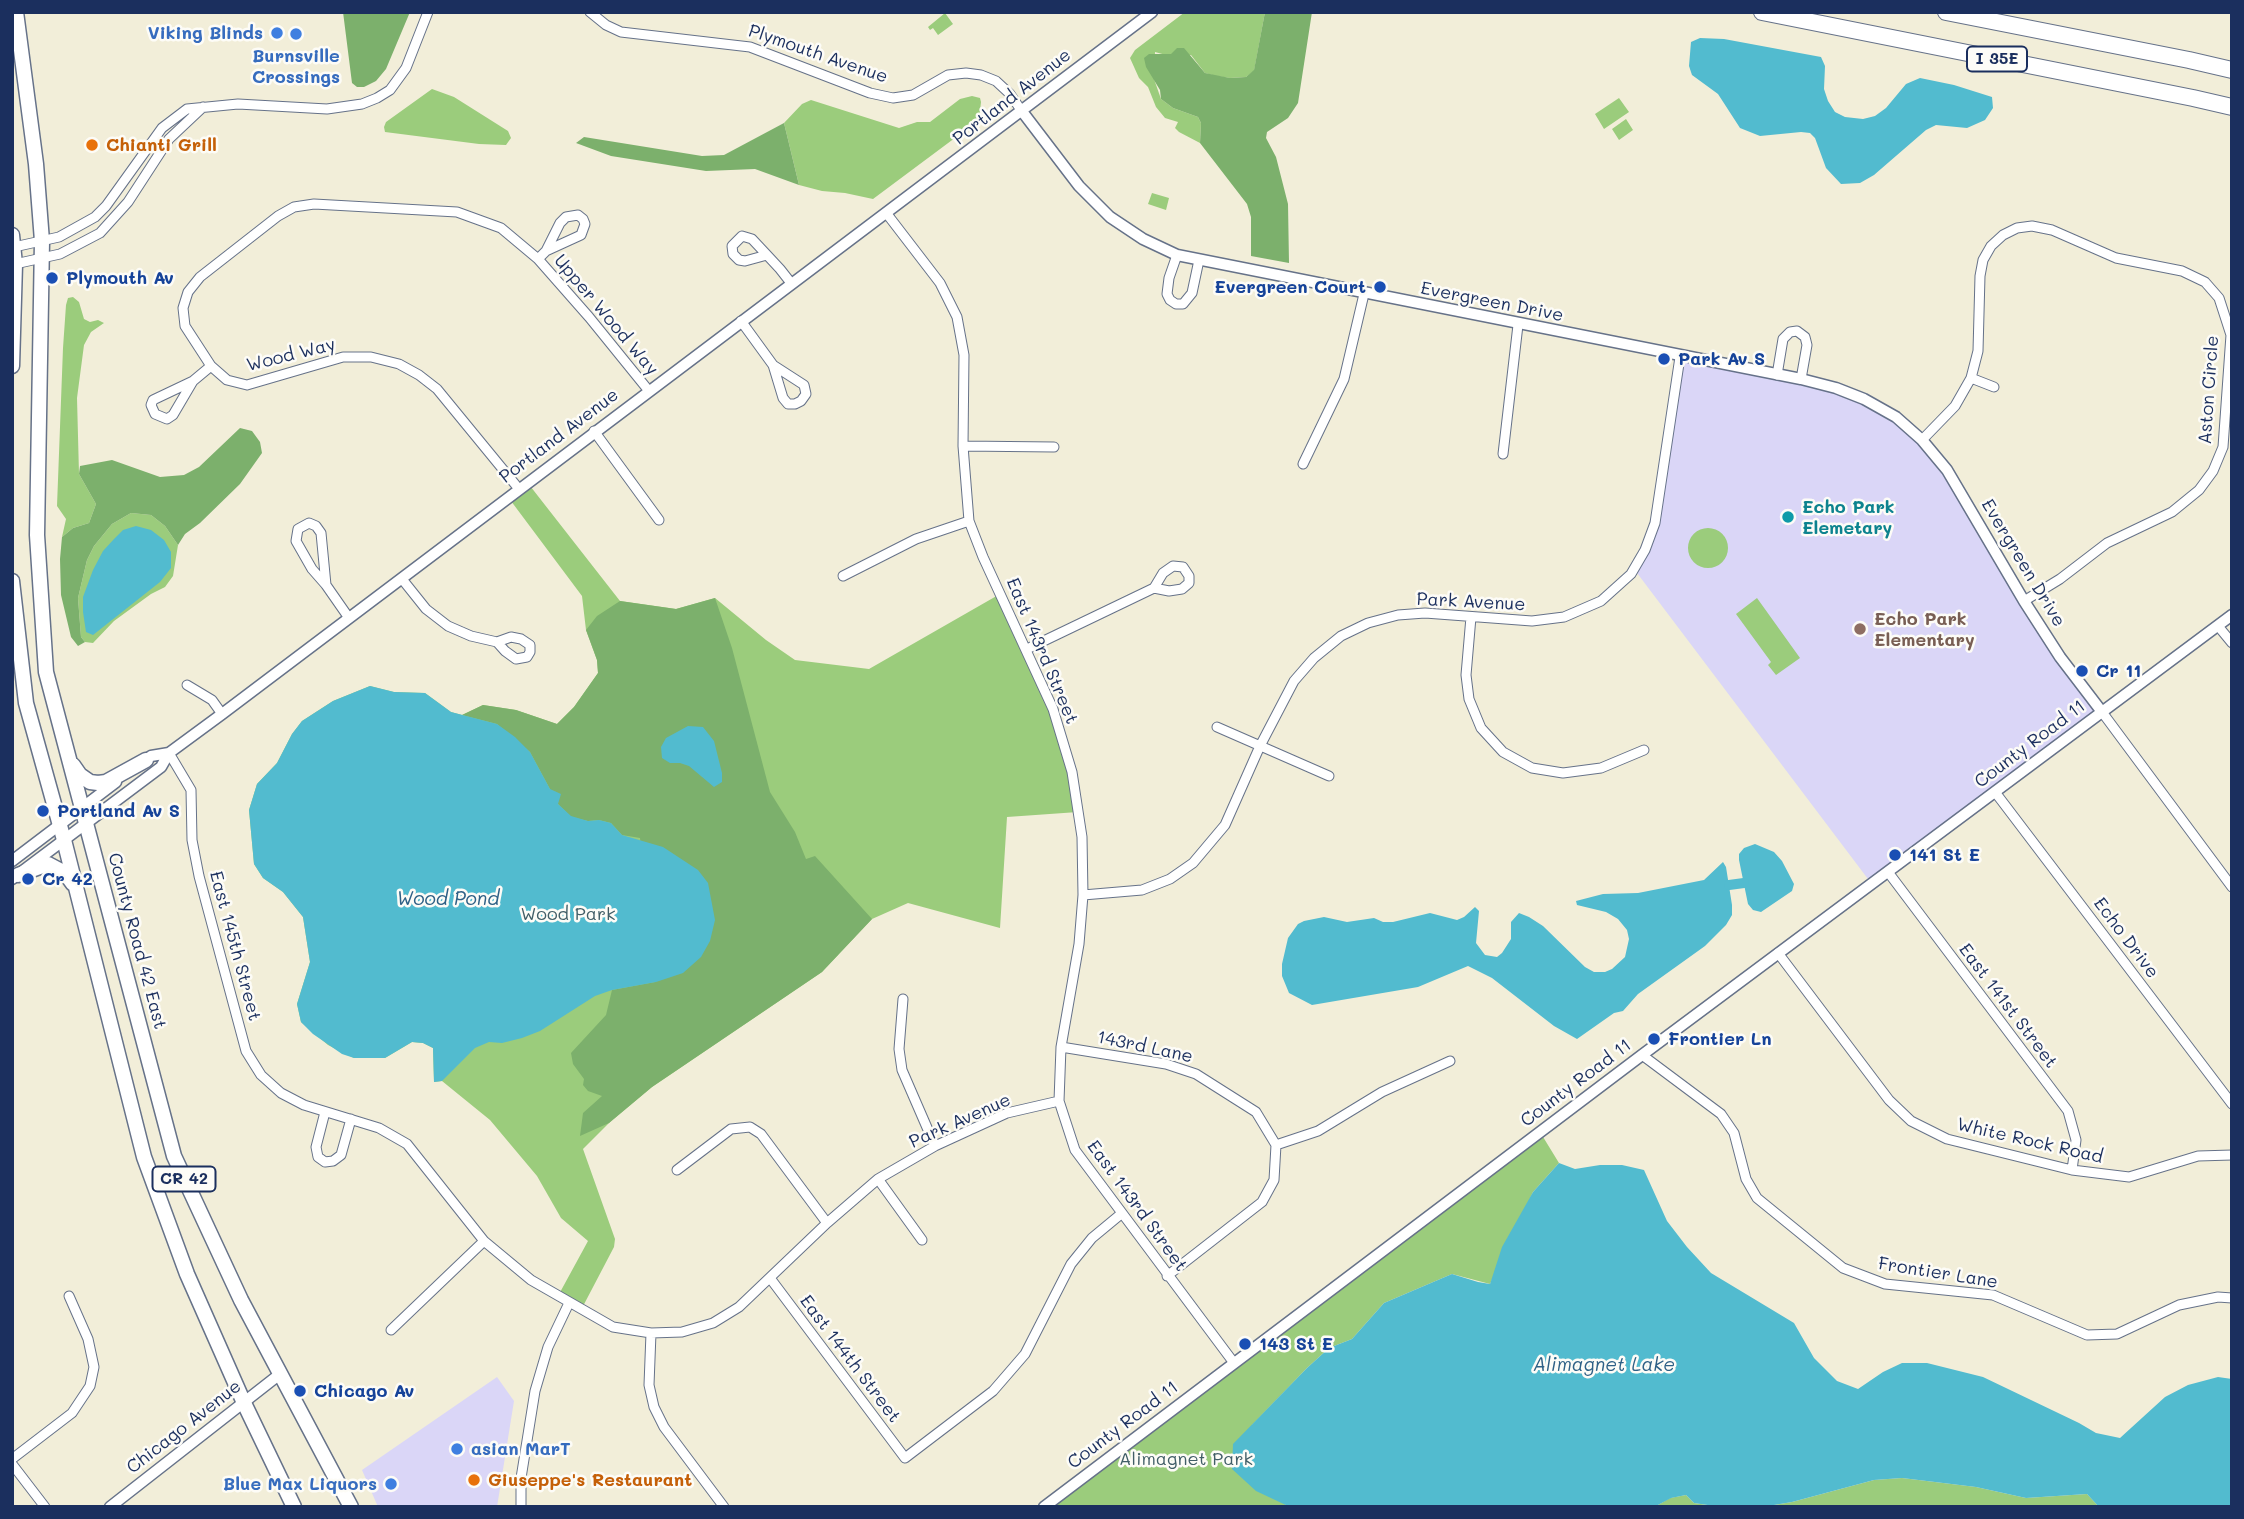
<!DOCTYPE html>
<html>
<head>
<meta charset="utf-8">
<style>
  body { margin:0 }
  #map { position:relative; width:2244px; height:1519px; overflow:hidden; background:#f2eed9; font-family:Mali,sans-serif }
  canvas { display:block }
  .frame { position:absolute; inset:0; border:14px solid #1b2f5e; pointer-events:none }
</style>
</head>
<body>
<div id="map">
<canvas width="2244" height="1519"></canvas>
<div class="frame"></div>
</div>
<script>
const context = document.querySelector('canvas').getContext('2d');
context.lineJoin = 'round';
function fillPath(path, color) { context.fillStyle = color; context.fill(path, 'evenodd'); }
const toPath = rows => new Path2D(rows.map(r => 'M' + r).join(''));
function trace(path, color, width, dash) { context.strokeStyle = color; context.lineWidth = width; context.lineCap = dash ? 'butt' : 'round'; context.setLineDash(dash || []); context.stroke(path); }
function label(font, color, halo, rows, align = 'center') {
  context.font = font + ' Mali,sans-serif'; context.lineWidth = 5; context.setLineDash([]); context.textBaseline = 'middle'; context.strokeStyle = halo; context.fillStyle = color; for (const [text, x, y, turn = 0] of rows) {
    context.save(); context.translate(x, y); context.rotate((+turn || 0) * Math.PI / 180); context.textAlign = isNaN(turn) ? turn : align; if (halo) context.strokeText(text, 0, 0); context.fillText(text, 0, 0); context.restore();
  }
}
fillPath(toPath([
  [1680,357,1864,399,1922,440,2024,601,2102,712,1871,883,1634,569,1655,523],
  [497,1377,514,1401,497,1507,378,1507,362,1470]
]), '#dad6f7');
fillPath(toPath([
  [1185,12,1265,12,1254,71,1246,77,1230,78,1216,76,1205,73,1191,55,1166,55,1155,52,1154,79,1161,99,1173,108,1198,117,1201,123,1200,143,1179,132,1175,128,1178,122,1165,118,1156,107,1148,87,1139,78,1130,58,1135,50],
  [945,13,953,24,938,35,933,28,930,30,928,27],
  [432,89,454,97,508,131,511,138,506,145,479,144,385,132,384,127,386,122],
  [972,96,980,98,981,102,979,120,873,199,845,193,822,191,799,185,784,123,802,104,811,100,899,128,917,122,930,122,960,99],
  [1619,98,1629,112,1604,129,1595,114],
  [1626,119,1633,130,1619,140,1612,129],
  [1152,193,1169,198,1166,210,1148,204],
  [73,297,79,302,84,319,90,322,98,320,104,323,91,332,84,345,77,398,79,474,96,504,89,523,73,528,62,537,66,519,57,506,63,348,66,305,68,298],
  [527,482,620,601,676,609,715,598,766,640,795,660,869,669,1000,594,1053,709,1078,812,1007,817,1000,928,908,903,872,919,822,972,652,1087,609,1123,583,1149,615,1239,614,1247,581,1310,558,1296,588,1241,561,1218,537,1176,490,1120,442,1081,434,1082,433,1048,423,1043,412,1042,385,1058,354,1058,328,1045,301,1022,297,1004,310,962,303,917,283,892,263,878,254,864,249,810,257,784,277,763,292,734,302,721,333,701,370,686,394,692,425,693,451,712,462,715,483,705,516,710,557,724,574,707,598,673,597,660,586,630,582,596,508,497],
  [131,513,151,515,165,526,178,545,173,576,165,587,151,594,114,621,93,643,85,642,81,637,78,598,87,560,94,546,112,524],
  '1688 548a20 20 0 1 1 40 0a20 20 0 1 1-40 0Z',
  [1757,598,1800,658,1776,675,1768,665,1771,662,1736,614],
  [1540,1132,1559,1163,1533,1192,1490,1284,1452,1274,1384,1303,1352,1339,1329,1348,1307,1368,1252,1425,1286,1506,1290,1507,1044,1507],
  [1902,1478,1976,1487,2026,1498,2087,1494,2099,1507,1762,1507,1792,1502,1874,1480],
  [1686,1495,1694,1503,1721,1507,1632,1507,1658,1505,1670,1498]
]), '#9bcc7c');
fillPath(toPath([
  [343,12,410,12,386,69,376,81,364,87,357,87,352,83],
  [1265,12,1312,12,1298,103,1288,118,1267,132,1266,138,1276,157,1288,204,1289,263,1251,256,1251,217,1247,204,1200,143,1201,123,1198,117,1173,108,1161,99,1160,90,1146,67,1144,58,1149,54,1171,54,1177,48,1184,48,1205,73,1230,78,1246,77,1254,70],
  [784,123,799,185,755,169,706,171,611,156,576,143,584,137,702,156,724,155],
  [240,428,252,431,260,442,262,453,240,484,200,523,185,534,178,545,165,526,151,515,131,513,112,524,94,546,87,560,78,598,81,637,85,642,78,646,71,637,61,595,60,559,62,537,73,528,89,523,96,504,79,474,80,466,112,460,160,477,184,475,199,467],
  [715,598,732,648,770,792,795,832,806,859,815,856,872,919,822,972,652,1087,609,1123,580,1136,583,1113,602,1096,588,1091,583,1085,584,1079,573,1064,571,1053,606,1015,612,990,655,982,640,838,622,835,611,823,599,820,588,821,571,817,558,804,530,752,497,724,462,715,483,705,516,710,557,724,574,707,598,673,597,660,586,630,597,616,620,601,676,609]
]), '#7cb06c');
fillPath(toPath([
  [1700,38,1724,39,1821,57,1825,66,1824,89,1828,101,1835,112,1845,117,1863,119,1875,116,1886,108,1906,84,1920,78,1954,85,1992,97,1993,108,1985,120,1967,128,1936,125,1926,130,1874,175,1860,183,1841,184,1826,168,1815,138,1810,133,1801,132,1760,136,1740,128,1718,94,1692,75,1689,66,1691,42],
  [136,526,151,530,164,540,171,552,171,568,160,582,93,635,86,632,83,612,83,597,93,570,103,551,114,539,123,530],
  [370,686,394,692,425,693,451,712,497,724,515,737,530,752,550,789,561,794,558,804,571,816,588,821,599,820,611,823,622,835,663,847,698,870,708,883,715,920,710,941,701,957,683,973,656,982,612,990,595,996,540,1031,522,1038,502,1043,489,1042,475,1048,442,1081,434,1082,433,1048,423,1043,412,1042,385,1058,354,1058,342,1054,313,1034,301,1022,297,1004,310,962,303,917,283,892,263,878,254,864,249,810,257,784,277,763,292,734,302,721,333,701],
  [688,726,703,727,714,741,722,773,722,782,714,787,689,766,680,763,670,763,662,758,661,747,666,738],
  [1755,844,1774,852,1782,861,1794,884,1792,891,1761,912,1753,910,1748,904,1739,860,1739,854,1744,848],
  [1723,862,1726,867,1732,905,1732,915,1726,925,1705,946,1638,994,1623,1011,1614,1013,1577,1039,1554,1026,1492,978,1468,966,1418,987,1312,1005,1289,993,1282,976,1282,964,1288,938,1298,924,1304,921,1324,917,1347,922,1374,918,1383,922,1393,922,1430,913,1457,920,1464,917,1475,907,1479,911,1476,943,1485,955,1497,957,1502,953,1511,939,1511,922,1519,913,1529,917,1543,926,1585,967,1594,972,1605,972,1612,969,1625,957,1629,939,1627,930,1618,919,1606,912,1577,905,1576,901,1603,894,1638,893,1704,880],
  [1559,1163,1575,1169,1600,1165,1622,1165,1644,1170,1667,1221,1687,1247,1711,1273,1794,1323,1814,1358,1837,1381,1858,1389,1883,1372,1902,1363,1927,1363,1983,1377,2079,1423,2096,1433,2120,1438,2165,1397,2188,1385,2218,1377,2232,1379,2232,1507,2099,1507,2087,1494,2026,1498,1976,1487,1902,1478,1874,1480,1792,1502,1762,1507,1721,1507,1694,1503,1686,1495,1671,1498,1658,1505,1632,1507,1290,1507,1256,1491,1232,1469,1233,1444,1307,1368,1329,1348,1352,1339,1384,1303,1452,1274,1478,1282,1490,1284,1502,1247,1533,1192]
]), '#52bbcf');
trace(toPath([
  [1729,885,1744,883]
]), '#52bbcf', 10);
const minor = toPath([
  [590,12,606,25,621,32,750,47,870,93,893,98,913,95,948,75,966,73,981,75,996,81,1010,94,1021,110],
  [887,214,940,283,957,317,964,355,963,446,969,521,983,557,1053,709,1072,772,1082,837,1083,895,1079,944,1061,1047,1059,1101,1075,1150,1234,1363],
  [14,247,59,237,95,217,106,206,162,128,187,109,238,104,327,109,362,104,377,98,390,90,406,68,428,12],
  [767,255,745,261,739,260,733,254,732,246,742,236,752,239,767,255,780,269,791,283],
  [1177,255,1169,278,1167,294,1170,300,1176,304,1183,304,1192,293,1199,260],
  [538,259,546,251,560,223,566,217,578,215,583,219,585,224,581,235,546,251],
  [15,264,60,254,100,233,128,202,169,139,203,107],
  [741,321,773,365,783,398,788,404,795,404,801,401,806,394,804,385,773,365],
  [1777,375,1783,339,1790,332,1797,331,1805,337,1807,345,1801,379],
  [1971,378,1994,387],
  [193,381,173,415,167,419,155,414,151,405,153,400,193,381,211,366],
  [594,431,659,520],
  [1922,440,1955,406,1971,378,1978,351,1980,276,1983,260,1991,246,2003,235,2017,228,2032,226,2052,230,2116,258,2182,271,2205,282,2219,298,2231,335,2223,447,2213,471,2199,490,2172,512,2107,543,2060,579,2024,601],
  [963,446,1054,447],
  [1503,454,1518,325],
  [1303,464,1344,379,1364,294],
  [519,489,437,389,419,375,399,364,371,357,343,357,247,385,227,380,211,366,185,326,183,308,188,292,200,277,278,216,294,207,314,204,457,212,501,228,538,259,589,317,649,391],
  [843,576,916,539,969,521],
  [402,579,426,609,448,626,471,636,497,642,505,651,516,659,527,657,530,652,530,645,521,639,511,637,497,642],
  [326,585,321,533,316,526,309,523,298,529,296,541,312,569,326,585,349,618],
  [1471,617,1466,675,1469,699,1481,728,1503,752,1532,768,1563,773,1601,768,1644,750],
  [2218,626,2232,643],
  [1027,649,1154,588,1169,591,1182,589,1189,583,1189,576,1183,567,1173,566,1163,573,1154,588],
  [187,685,212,700,222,714],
  [2102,712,2232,887],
  [1217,727,1329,776],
  [169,753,191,790,192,840,199,876,246,1051,261,1075,281,1093,304,1105,379,1128,407,1144,484,1241,531,1280,613,1327,651,1333,682,1332,713,1323,739,1307,827,1223,878,1179,935,1146,1007,1113,1059,1101],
  [1995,792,2232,1104],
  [1888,872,2068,1111,2076,1140,2072,1170],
  [1083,895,1142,890,1170,879,1193,863,1225,825,1260,746,1294,681,1314,658,1341,636,1368,623,1398,615,1425,613,1532,621,1564,617,1601,601,1631,574,1645,550,1655,523,1680,357],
  [1778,953,1889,1100,1911,1121,1947,1139,2072,1170,2129,1177,2198,1156,2232,1155],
  [903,999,899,1049,902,1070,935,1146],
  [1061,1047,1166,1064,1196,1074,1256,1112,1276,1145],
  [1642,1055,1721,1114,1734,1133,1746,1179,1757,1198,1843,1268,1885,1284,1993,1295,2087,1335,2117,1334,2179,1305,2218,1297,2232,1298],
  [325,1112,316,1147,318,1157,325,1162,333,1161,341,1155,351,1119],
  [1276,1145,1318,1131,1382,1092,1450,1061],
  [677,1170,731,1129,750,1127,761,1134,827,1223],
  [878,1179,922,1240],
  [1167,1276,1262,1202,1274,1180,1276,1145],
  [770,1278,905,1458,993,1391,1025,1354,1071,1264,1092,1238,1121,1214],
  [391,1330,484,1241],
  [651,1333,649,1385,654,1407,664,1427,724,1507],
  [12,1459,72,1413,90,1386,94,1367,88,1339,69,1296],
  [12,1464,45,1507],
  [521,1507,521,1478,535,1391,548,1347,569,1303]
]);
const tertiary = toPath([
  [1021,110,1079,186,1110,217,1143,239,1177,255,1801,379,1836,388,1864,399,1896,417,1922,440,1947,470,2024,601,2060,657,2102,712],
  [140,764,151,756,169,753,222,714,1152,12],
  [12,861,116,782],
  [12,879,161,767,169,753],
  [110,1507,280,1374],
  [1044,1507,1642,1055,2232,615]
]);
const trunk = toPath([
  [16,12,36,164,42,241,37,535,46,672,174,1156,241,1300,351,1507],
  [12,235,15,264,12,366],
  [12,581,26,703,64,840,144,1157,187,1274,244,1403,294,1507],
  [73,765,80,775,90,782,98,783,106,782,146,760],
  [18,875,48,864,65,873,73,884]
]);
const motorway = toPath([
  [1762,12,2193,98,2232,107],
  [1946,12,2189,60,2232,70]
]);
trace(minor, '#667289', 11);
trace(tertiary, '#667289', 13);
trace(trunk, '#667289', 17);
trace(motorway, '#667289', 18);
trace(minor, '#fff', 9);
trace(tertiary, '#fff', 10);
trace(trunk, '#fff', 14);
trace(motorway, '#fff', 16);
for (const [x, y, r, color] of [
  [277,33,7,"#3f7fe0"],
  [296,34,7,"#3f7fe0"],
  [92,145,7,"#e8710a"],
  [52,278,7,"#1a4fb4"],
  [1380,287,7,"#1a4fb4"],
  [1664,359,7,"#1a4fb4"],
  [1788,517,7,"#0f9aa8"],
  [1860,629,7,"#8d6e63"],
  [2082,671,7,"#1a4fb4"],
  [43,811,7,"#1a4fb4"],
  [1895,855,7,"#1a4fb4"],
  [28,879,7,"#1a4fb4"],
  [1654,1039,7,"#1a4fb4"],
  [1245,1344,7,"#1a4fb4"],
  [300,1391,7,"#1a4fb4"],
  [457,1449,7,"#3f7fe0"],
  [474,1480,7,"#e8710a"],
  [391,1484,7,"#3f7fe0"]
]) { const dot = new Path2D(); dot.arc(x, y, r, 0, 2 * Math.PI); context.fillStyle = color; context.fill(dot); trace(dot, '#fdfcf7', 2.5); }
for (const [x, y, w] of [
  [1997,59,60],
  [184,1179,63]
]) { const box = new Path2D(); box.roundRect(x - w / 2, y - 12.5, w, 25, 5); context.fillStyle = '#fdfcf7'; context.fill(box); trace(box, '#1b2f5e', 2); }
label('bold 16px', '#1b2f5e', null, [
  ["I 35E",1997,59],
  ["CR 42",184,1179]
]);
label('bold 18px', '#366cbe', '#fdfcf7', [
  ["Viking Blinds",263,33],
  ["Burnsville",296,56,"center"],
  ["Crossings",296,77,"center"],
  ["asian MarT",471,1449,"left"],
  ["Blue Max Liquors",377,1484]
], 'right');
label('18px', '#1b2f5e', '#fdfcf7', [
  ["Plymouth Avenue",818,54,19],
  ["Portland Avenue",1012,97,-38],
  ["Evergreen Drive",1492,302,11],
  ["Upper Wood Way",606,315,50],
  ["Wood Way",291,355,-14],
  ["Aston Circle",2209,390,-86],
  ["Portland Avenue",559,436,-37],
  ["Evergreen Drive",2023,563,59],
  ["Park Avenue",1471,602,3],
  ["East 143rd Street",1042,651,67],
  ["County Road 11",2030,744,-37],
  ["Echo Drive",2126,938,53],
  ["County Road 42 East",137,941,75],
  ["East 145th Street",235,946,75],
  ["East 141st Street",2008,1006,53],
  ["143rd Lane",1145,1047,12],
  ["County Road 11",1576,1083,-37],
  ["Park Avenue",960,1121,-24],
  ["White Rock Road",2030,1141,13],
  ["East 143rd Street",1137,1206,54],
  ["Frontier Lane",1938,1273,9],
  ["East 144th Street",850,1359,53],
  ["County Road 11",1123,1425,-37],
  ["Chicago Avenue",184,1427,-38]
]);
label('bold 18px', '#c56008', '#fdfcf7', [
  ["Chianti Grill",106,145],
  ["Giuseppe's Restaurant",488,1480]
], 'left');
label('bold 18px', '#164399', '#fdfcf7', [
  ["Plymouth Av",66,278],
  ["Evergreen Court",1366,287,"right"],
  ["Park Av S",1678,359],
  ["Cr 11",2096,671],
  ["Portland Av S",57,811],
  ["141 St E",1909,855],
  ["Cr 42",42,879],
  ["Frontier Ln",1668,1039],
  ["143 St E",1259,1344],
  ["Chicago Av",314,1391]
], 'left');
label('bold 18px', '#0d838f', '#fdfcf7', [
  ["Echo Park",1802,507],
  ["Elemetary",1802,528]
], 'left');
label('bold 18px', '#785e54', '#fdfcf7', [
  ["Echo Park",1874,619],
  ["Elementary",1874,640]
], 'left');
label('18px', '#415e67', '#fdfcf7', [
  ["Wood Park",568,914],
  ["Alimagnet Park",1186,1459]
]);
label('italic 19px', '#2e6086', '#fdfcf7', [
  ["Wood Pond",448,899],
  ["Alimagnet Lake",1604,1365]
]);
</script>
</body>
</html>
